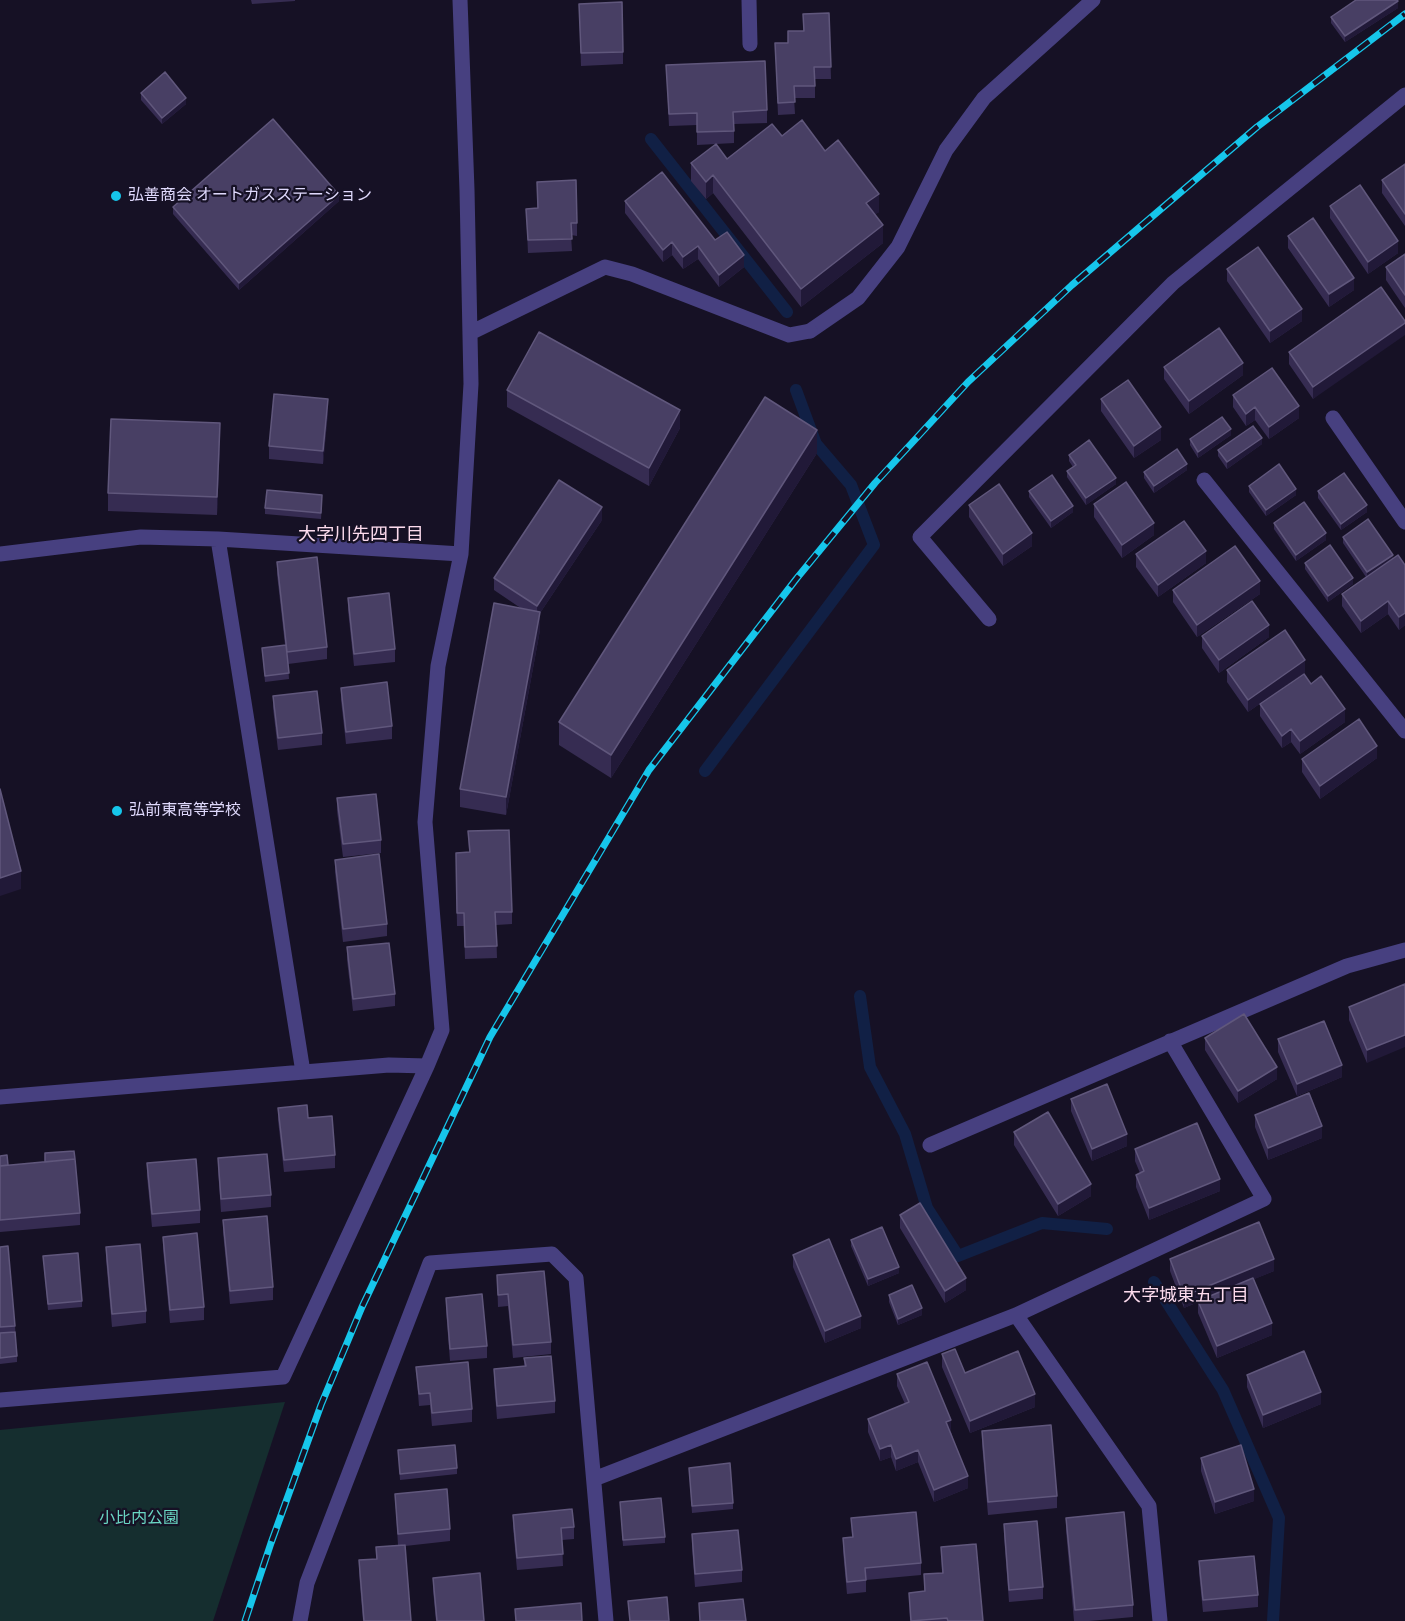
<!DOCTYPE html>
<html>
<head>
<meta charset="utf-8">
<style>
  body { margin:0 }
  canvas { display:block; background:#161125 }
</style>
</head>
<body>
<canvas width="1405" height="1621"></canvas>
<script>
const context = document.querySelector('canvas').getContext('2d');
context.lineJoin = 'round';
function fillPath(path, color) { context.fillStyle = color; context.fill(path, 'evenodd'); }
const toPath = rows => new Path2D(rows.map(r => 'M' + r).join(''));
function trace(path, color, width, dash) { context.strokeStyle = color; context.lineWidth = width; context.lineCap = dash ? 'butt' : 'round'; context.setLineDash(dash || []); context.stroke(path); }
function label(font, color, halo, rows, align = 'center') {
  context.font = font + ' Roboto,"Noto Sans JP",sans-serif'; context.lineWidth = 4.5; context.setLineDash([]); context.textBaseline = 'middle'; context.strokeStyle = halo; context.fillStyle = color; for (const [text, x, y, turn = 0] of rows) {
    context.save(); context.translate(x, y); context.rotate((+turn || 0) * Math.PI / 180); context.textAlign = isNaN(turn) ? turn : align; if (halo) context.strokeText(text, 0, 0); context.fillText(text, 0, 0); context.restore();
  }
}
fillPath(toPath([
  [285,1402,213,1621,0,1621,0,1430]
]), '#152e2f');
trace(toPath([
  [651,139,787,312],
  [705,771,874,545,851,485,816,444,796,390],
  [860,996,870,1067,905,1134,927,1208,958,1256,1042,1223,1107,1229],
  [1154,1282,1223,1390,1279,1518,1273,1621]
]), '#112045', 12);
trace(toPath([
  [810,331,858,298,898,247,946,150,984,98,1093,0]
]), '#474080', 15);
trace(toPath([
  [749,0,750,44],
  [470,333,605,267,632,274,789,335,810,331],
  [1333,418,1405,522],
  [1204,480,1405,731],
  [218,539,303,1072],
  [0,554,141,537,218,539,461,554],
  [989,619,920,537,1173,283,1405,95],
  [0,1097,389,1065,427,1066],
  [930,1145,1347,966,1405,950],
  [1016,1315,1149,1506,1160,1621],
  [0,1400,283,1377,427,1066,442,1030,425,822,438,666,461,554,471,384,467,190,460,0],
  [594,1479,1016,1315,1264,1199,1170,1041],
  [300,1621,307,1583,430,1263,552,1254,576,1278,606,1621]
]), '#474080', 15);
const rail = toPath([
  [245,1621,271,1543,321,1405,362,1307,490,1037,649,770,797,578,875,483,968,382,1072,285,1257,127,1405,14]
]);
trace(rail, '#16c6eb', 7);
trace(rail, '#161125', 4.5, [14]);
fillPath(toPath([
  [251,0,295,0,295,1,252,4],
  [579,4,623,52,623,64,581,66],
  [1398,8,1345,42,1331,23,1331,17],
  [829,13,831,79,815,79,815,98,794,98,795,114,778,115,775,43,788,43,803,31,803,14],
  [666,65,767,110,767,123,734,124,734,143,697,145,697,125,669,126],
  [141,93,186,104,162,124,141,100],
  [782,136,825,151,879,212,875,214,883,243,801,307,713,193,706,199,691,181,691,163,727,159],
  [1405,164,1405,226,1382,193,1382,180],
  [537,182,577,223,577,236,571,235,572,251,528,253,526,209,537,208],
  [339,201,239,290,173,214,173,207],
  [625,201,715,240,744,267,719,287,698,259,683,269,672,255,663,262,625,213],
  [1330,206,1398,253,1368,274,1330,218],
  [1288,236,1354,290,1329,307,1288,248],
  [1405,254,1405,308,1386,280,1386,267],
  [1227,269,1302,321,1270,343,1227,281],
  [1405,321,1313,399,1289,364,1289,352],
  [1164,367,1243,375,1189,414,1164,379],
  [507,390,680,428,649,486,507,407],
  [1233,395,1299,418,1269,439,1255,420,1246,426,1233,407],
  [1101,399,1161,440,1134,458,1101,411],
  [328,412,323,464,269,459,269,446],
  [1231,435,1198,458,1190,445,1190,439],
  [220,441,217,515,108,511,108,493],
  [1262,444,1227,469,1218,456,1218,450],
  [817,453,611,778,559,745,559,722],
  [1069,455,1116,484,1086,505,1067,477,1067,471,1073,467,1069,461],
  [1187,470,1154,493,1144,478,1144,472],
  [1249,486,1296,495,1266,516,1249,492],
  [1029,491,1073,512,1051,528,1029,497],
  [1318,491,1367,512,1341,530,1318,498],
  [322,502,321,519,265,514,265,508],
  [1094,504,1154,535,1122,558,1094,517],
  [969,505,1032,546,1003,566,969,517],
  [602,520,540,613,540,630,506,815,460,807,460,789,522,609,494,590,494,578],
  [1274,523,1326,540,1296,561,1274,529],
  [1343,537,1393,558,1405,565,1405,625,1399,630,1388,614,1361,633,1342,606,1342,594,1366,577,1343,543],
  [1136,554,1206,563,1158,597,1136,567],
  [277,562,327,647,327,659,288,664,289,679,265,682,262,648,285,645,277,574],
  [1305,563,1353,584,1328,602,1305,569],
  [1173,590,1260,594,1197,637,1173,602],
  [348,598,395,649,395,662,354,666,348,610],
  [1202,636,1269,637,1219,673,1202,648],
  [1227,670,1305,672,1248,712,1227,682],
  [1311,684,1345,722,1300,754,1291,742,1282,748,1260,716,1260,704],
  [341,688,392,726,392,739,346,744,341,700],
  [273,696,322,733,322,745,278,750,273,708],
  [1377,758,1320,799,1302,772,1302,759],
  [337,798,381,840,381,853,343,857,337,811],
  [468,831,512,912,512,924,496,925,497,958,465,959,464,926,457,926,456,865,469,852],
  [335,860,387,924,387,936,343,942,335,872],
  [347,947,395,994,395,1006,353,1011,347,960],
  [1405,984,1367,1063,1349,1020,1349,1007],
  [1205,1038,1277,1079,1238,1103,1205,1050],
  [1278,1039,1342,1077,1297,1096,1278,1052],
  [1071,1099,1127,1146,1092,1161,1071,1111],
  [278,1108,308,1118,335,1155,335,1168,284,1172,278,1120],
  [1255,1115,1322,1138,1268,1160,1255,1127],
  [1014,1132,1091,1196,1058,1216,1014,1145],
  [1135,1149,1220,1191,1149,1220,1136,1187,1136,1175,1140,1173,1135,1161],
  [0,1156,8,1165,80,1213,80,1225,0,1232],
  [218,1158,271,1195,271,1207,221,1212,218,1170],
  [147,1163,200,1210,200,1223,152,1227,147,1176],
  [900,1215,966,1290,945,1303,900,1228],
  [223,1220,273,1287,273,1300,230,1304,223,1232],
  [163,1237,204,1307,204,1320,170,1323,163,1249],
  [851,1240,899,1273,868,1286,851,1246],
  [0,1247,15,1326,17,1356,17,1362,0,1364],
  [106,1247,146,1311,146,1323,112,1327,106,1259],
  [793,1255,861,1328,825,1343,793,1267],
  [43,1256,82,1301,82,1307,48,1310],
  [1170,1259,1274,1271,1254,1279,1272,1335,1217,1358,1198,1313,1198,1302,1184,1308,1170,1271],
  [497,1275,551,1342,551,1354,513,1358,508,1306,498,1307],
  [889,1295,922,1315,898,1325,889,1302],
  [446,1298,487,1346,487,1358,450,1361,446,1310],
  [942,1354,965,1373,1035,1407,970,1433,942,1367],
  [524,1358,555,1401,555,1413,497,1419,494,1381,494,1369,524,1366],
  [416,1367,472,1409,472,1422,432,1426,430,1405,419,1406],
  [897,1374,951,1432,968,1488,934,1502,918,1462,896,1471,891,1457,880,1461,868,1432,868,1419,905,1404,897,1386],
  [1247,1375,1321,1404,1263,1428,1247,1387],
  [982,1431,1057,1496,1057,1508,988,1515,982,1444],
  [398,1450,457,1468,457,1474,400,1480],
  [1201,1458,1254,1501,1215,1514,1201,1471],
  [689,1468,733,1503,733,1509,692,1513],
  [395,1494,450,1529,450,1541,405,1546,411,1621,363,1621,359,1573,359,1560,376,1559,376,1547,398,1545],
  [620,1502,665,1537,665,1543,623,1546],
  [513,1515,574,1527,574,1539,562,1540,563,1566,517,1570,513,1527],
  [851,1518,921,1563,921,1575,866,1580,866,1592,847,1594,843,1551,843,1538,852,1537],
  [1066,1518,1133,1605,1133,1617,1089,1621,1074,1621,1066,1530],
  [1004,1524,1043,1587,1043,1599,1009,1602,1004,1536],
  [692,1534,742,1570,742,1582,695,1587,692,1547],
  [941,1547,983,1621,910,1621,909,1593,924,1592,924,1574,942,1573],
  [1199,1561,1258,1595,1258,1607,1203,1612,1199,1573],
  [433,1578,484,1621,436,1621,433,1590]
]), '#362c52');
fillPath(toPath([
  [1398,1,1398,8,1345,42,1345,36],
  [186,98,186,104,162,124,162,118],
  [713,175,713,193,706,199,706,182],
  [879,194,879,212,866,221,866,203],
  [339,195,339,201,239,290,239,283],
  [883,225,883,243,801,307,801,289],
  [1398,241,1398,253,1368,274,1368,262],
  [672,242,672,255,663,262,663,250],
  [698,246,698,259,683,269,683,257],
  [744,255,744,267,719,287,719,275],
  [1354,278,1354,290,1329,307,1329,294],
  [1302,309,1302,321,1270,343,1270,331],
  [1405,323,1405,335,1313,399,1313,387],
  [1243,363,1243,375,1189,414,1189,401],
  [328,399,328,412,323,464,323,451],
  [1299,406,1299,418,1269,439,1269,427],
  [1255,407,1255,420,1246,426,1246,414],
  [680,410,680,428,649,486,649,468],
  [220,423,220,441,217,515,217,497],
  [1161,427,1161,440,1134,458,1134,446],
  [1231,429,1231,435,1198,458,1198,452],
  [817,430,817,453,611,778,611,755],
  [1262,438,1262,444,1227,469,1227,462],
  [1187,464,1187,470,1154,493,1154,486],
  [1116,478,1116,484,1086,505,1086,498],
  [1296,489,1296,495,1266,516,1266,510],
  [1367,505,1367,512,1341,530,1341,524],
  [1073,506,1073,512,1051,528,1051,521],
  [602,507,602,520,540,613,540,630,506,815,506,797,537,619,537,606],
  [1154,523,1154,535,1122,558,1122,545],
  [1032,533,1032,546,1003,566,1003,554],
  [1326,533,1326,540,1296,561,1296,555],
  [1206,551,1206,563,1158,597,1158,585],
  [1393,555,1393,561,1367,579,1367,572],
  [1353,578,1353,584,1328,602,1328,596],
  [1260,581,1260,594,1197,637,1197,625],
  [1388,601,1388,614,1361,633,1361,621],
  [1405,613,1405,625,1399,630,1399,617],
  [1269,625,1269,637,1219,673,1219,660],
  [1305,660,1305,672,1248,712,1248,700],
  [1345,709,1345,722,1300,754,1300,741],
  [1291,729,1291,742,1282,748,1282,736],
  [1377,746,1377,758,1320,799,1320,786],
  [21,871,21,889,0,896,0,878],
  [1405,1035,1405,1047,1367,1063,1367,1050],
  [1342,1065,1342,1077,1297,1096,1297,1084],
  [1277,1067,1277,1079,1238,1103,1238,1091],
  [1322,1126,1322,1138,1268,1160,1268,1148],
  [1127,1134,1127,1146,1092,1161,1092,1149],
  [1220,1179,1220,1191,1149,1220,1149,1208],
  [1091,1184,1091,1196,1058,1216,1058,1204],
  [1274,1259,1274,1271,1184,1308,1184,1296],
  [899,1267,899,1273,868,1286,868,1279],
  [966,1278,966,1290,945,1303,945,1291],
  [922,1308,922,1315,898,1325,898,1319],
  [861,1316,861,1328,825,1343,825,1331],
  [1272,1323,1272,1335,1217,1358,1217,1346],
  [1321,1392,1321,1404,1263,1428,1263,1415],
  [1035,1394,1035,1407,970,1433,970,1421],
  [951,1420,951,1432,946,1422],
  [891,1445,891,1457,880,1461,880,1449],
  [918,1450,918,1462,896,1471,896,1459],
  [968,1476,968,1488,934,1502,934,1490],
  [1254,1489,1254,1501,1215,1514,1215,1502]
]), '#211938');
const building = toPath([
  [1356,0,1397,0,1398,1,1345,36,1331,17,1356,0],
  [622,2,623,52,581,53,579,4,622,2],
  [829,13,831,67,814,67,815,86,794,86,795,102,778,103,775,43,788,43,788,31,804,31,803,14,829,13],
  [765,61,767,110,733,112,734,131,697,132,697,113,669,114,666,65,765,61],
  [165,72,186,98,162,118,141,93,165,72],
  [273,119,339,195,239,283,173,207,273,119],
  [802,120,825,151,838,140,879,194,866,203,883,225,801,289,713,175,706,182,691,163,716,144,727,159,772,124,782,136,802,120],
  [1405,164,1405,214,1382,180,1405,164],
  [662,172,715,240,727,232,744,255,719,275,698,246,683,257,672,242,663,250,625,201,662,172],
  [576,180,577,223,571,223,572,239,528,240,526,209,538,208,537,182,576,180],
  [1360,185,1398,241,1368,262,1330,206,1360,185],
  [1313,218,1354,278,1329,294,1288,236,1313,218],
  [1258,247,1302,309,1270,331,1227,269,1258,247],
  [1405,254,1405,295,1386,267,1405,254],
  [1381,287,1405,321,1405,323,1313,387,1289,352,1381,287],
  [1219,328,1243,363,1189,401,1164,367,1219,328],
  [539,332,680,410,649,468,507,390,539,332],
  [1272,368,1299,406,1269,427,1255,407,1246,414,1233,395,1272,368],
  [1128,380,1161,427,1134,446,1101,399,1128,380],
  [274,394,328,399,323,451,269,446,274,394],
  [765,397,817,430,611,755,559,722,765,397],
  [1222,417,1231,429,1198,452,1190,439,1222,417],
  [111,419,220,423,217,497,108,493,111,419],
  [1253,426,1262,438,1227,462,1218,450,1253,426],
  [1089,440,1116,478,1086,498,1067,471,1076,465,1069,455,1089,440],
  [1177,449,1187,464,1154,486,1144,472,1177,449],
  [1279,464,1296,489,1266,510,1249,486,1279,464],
  [1344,473,1367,505,1341,524,1318,491,1344,473],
  [1052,475,1073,506,1051,521,1029,491,1052,475],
  [559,480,602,507,537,606,494,578,559,480],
  [1126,482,1154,523,1122,545,1094,504,1126,482],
  [999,484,1032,533,1003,554,969,505,999,484],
  [267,490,322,495,321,513,265,508,267,490],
  [1304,502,1326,533,1296,555,1274,523,1304,502],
  [1368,519,1393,555,1367,572,1343,537,1368,519],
  [1184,521,1206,551,1158,585,1136,554,1184,521],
  [1330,545,1353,578,1328,596,1305,563,1330,545],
  [1235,546,1260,581,1197,625,1173,590,1235,546],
  [1398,555,1405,565,1405,613,1399,617,1388,601,1361,621,1342,594,1398,555],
  [317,557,327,647,287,652,277,562,317,557],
  [389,593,395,649,354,654,348,598,389,593],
  [1252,601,1269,625,1219,660,1202,636,1252,601],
  [494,603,540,612,506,797,460,789,494,603],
  [1285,630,1305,660,1248,700,1227,670,1285,630],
  [286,645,289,673,265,676,262,648,286,645],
  [1304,674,1311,684,1321,676,1345,709,1300,741,1291,729,1282,736,1260,704,1304,674],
  [387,682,392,726,346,732,341,688,387,682],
  [317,691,322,733,278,738,273,696,317,691],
  [1359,719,1377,746,1320,786,1302,759,1359,719],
  [0,789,21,871,0,878,0,789],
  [376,794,381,840,343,844,337,798,376,794],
  [509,830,512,912,495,912,497,946,465,947,464,913,457,913,456,853,470,852,468,831,509,830],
  [379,854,387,924,343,929,335,860,379,854],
  [389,943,395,994,353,999,347,947,389,943],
  [1405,984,1405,1035,1367,1050,1349,1007,1405,984],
  [1244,1014,1277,1067,1238,1091,1205,1038,1244,1014],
  [1324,1021,1342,1065,1297,1084,1278,1039,1324,1021],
  [1107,1084,1127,1134,1092,1149,1071,1099,1107,1084],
  [1309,1093,1322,1126,1268,1148,1255,1115,1309,1093],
  [307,1105,308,1118,332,1116,335,1155,284,1160,278,1108,307,1105],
  [1048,1112,1091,1184,1058,1204,1014,1132,1048,1112],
  [1197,1123,1220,1179,1149,1208,1136,1175,1144,1171,1135,1149,1197,1123],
  [74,1151,75,1159,45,1162,45,1153,74,1151],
  [267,1154,271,1195,221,1199,218,1158,267,1154],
  [7,1155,8,1165,0,1166,0,1156,7,1155],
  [75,1159,80,1213,0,1220,0,1166,75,1159],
  [196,1159,200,1210,152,1214,147,1163,196,1159],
  [920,1203,966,1278,945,1291,900,1215,920,1203],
  [267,1216,273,1287,230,1291,223,1220,267,1216],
  [1259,1222,1274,1259,1184,1296,1170,1259,1259,1222],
  [882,1227,899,1267,868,1279,851,1240,882,1227],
  [197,1233,204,1307,170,1310,163,1237,197,1233],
  [829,1239,861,1316,825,1331,793,1255,829,1239],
  [140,1244,146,1311,112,1314,106,1247,140,1244],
  [8,1246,15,1326,0,1327,0,1247,8,1246],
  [78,1253,82,1301,48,1304,43,1256,78,1253],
  [544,1271,551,1342,513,1345,508,1294,498,1295,497,1275,544,1271],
  [1253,1278,1272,1323,1217,1346,1198,1301,1253,1278],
  [912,1285,922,1308,898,1319,889,1295,912,1285],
  [482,1294,487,1346,450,1349,446,1298,482,1294],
  [15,1332,17,1356,0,1358,0,1333,15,1332],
  [955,1349,965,1373,1018,1351,1035,1394,970,1421,942,1354,955,1349],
  [1304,1351,1321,1392,1263,1415,1247,1375,1304,1351],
  [551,1356,555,1401,497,1406,494,1369,526,1366,524,1358,551,1356],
  [468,1362,472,1409,432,1413,430,1393,419,1394,416,1367,468,1362],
  [927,1362,951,1420,946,1422,968,1476,934,1490,918,1450,896,1459,891,1445,880,1449,868,1419,909,1402,897,1374,927,1362],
  [1051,1425,1057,1496,988,1502,982,1431,1051,1425],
  [455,1445,457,1468,400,1474,398,1450,455,1445],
  [1241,1445,1254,1489,1215,1502,1201,1458,1241,1445],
  [730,1463,733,1503,692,1506,689,1468,730,1463],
  [447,1489,450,1529,398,1534,395,1494,447,1489],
  [661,1498,665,1537,623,1540,620,1502,661,1498],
  [572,1509,574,1527,561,1528,563,1554,517,1558,513,1515,572,1509],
  [916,1512,921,1563,865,1568,866,1580,847,1582,843,1538,853,1537,851,1518,916,1512],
  [1124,1512,1133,1605,1075,1610,1066,1518,1124,1512],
  [1037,1521,1043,1587,1009,1590,1004,1524,1037,1521],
  [738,1530,742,1570,695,1574,692,1534,738,1530],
  [976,1544,983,1621,948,1621,947,1618,911,1621,909,1593,925,1591,924,1574,943,1573,941,1547,976,1544],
  [405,1545,411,1621,364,1621,359,1560,377,1559,376,1547,405,1545],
  [1254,1556,1258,1595,1203,1600,1199,1561,1254,1556],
  [480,1573,484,1621,437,1621,433,1578,480,1573],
  [667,1597,669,1621,630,1621,628,1601,667,1597],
  [743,1599,746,1621,700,1621,699,1603,743,1599],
  [581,1603,582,1621,516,1621,515,1609,581,1603]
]);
fillPath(building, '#483f64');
trace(building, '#60577c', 1.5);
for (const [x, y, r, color] of [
  [116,196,6,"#16c6eb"],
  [117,811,6,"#16c6eb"]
]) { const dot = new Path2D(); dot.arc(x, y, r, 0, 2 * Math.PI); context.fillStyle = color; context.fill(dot); trace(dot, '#161125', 2); }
label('16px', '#dfd9fc', '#161125', [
  ["弘善商会 オートガスステーション",128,196],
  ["弘前東高等学校",129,811]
], 'left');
label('16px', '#6ad6c3', '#161125', [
  ["小比内公園",139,1519]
]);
label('18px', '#fcdbed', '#161125', [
  ["大字川先四丁目",361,535],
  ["大字城東五丁目",1186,1296]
]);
</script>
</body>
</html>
